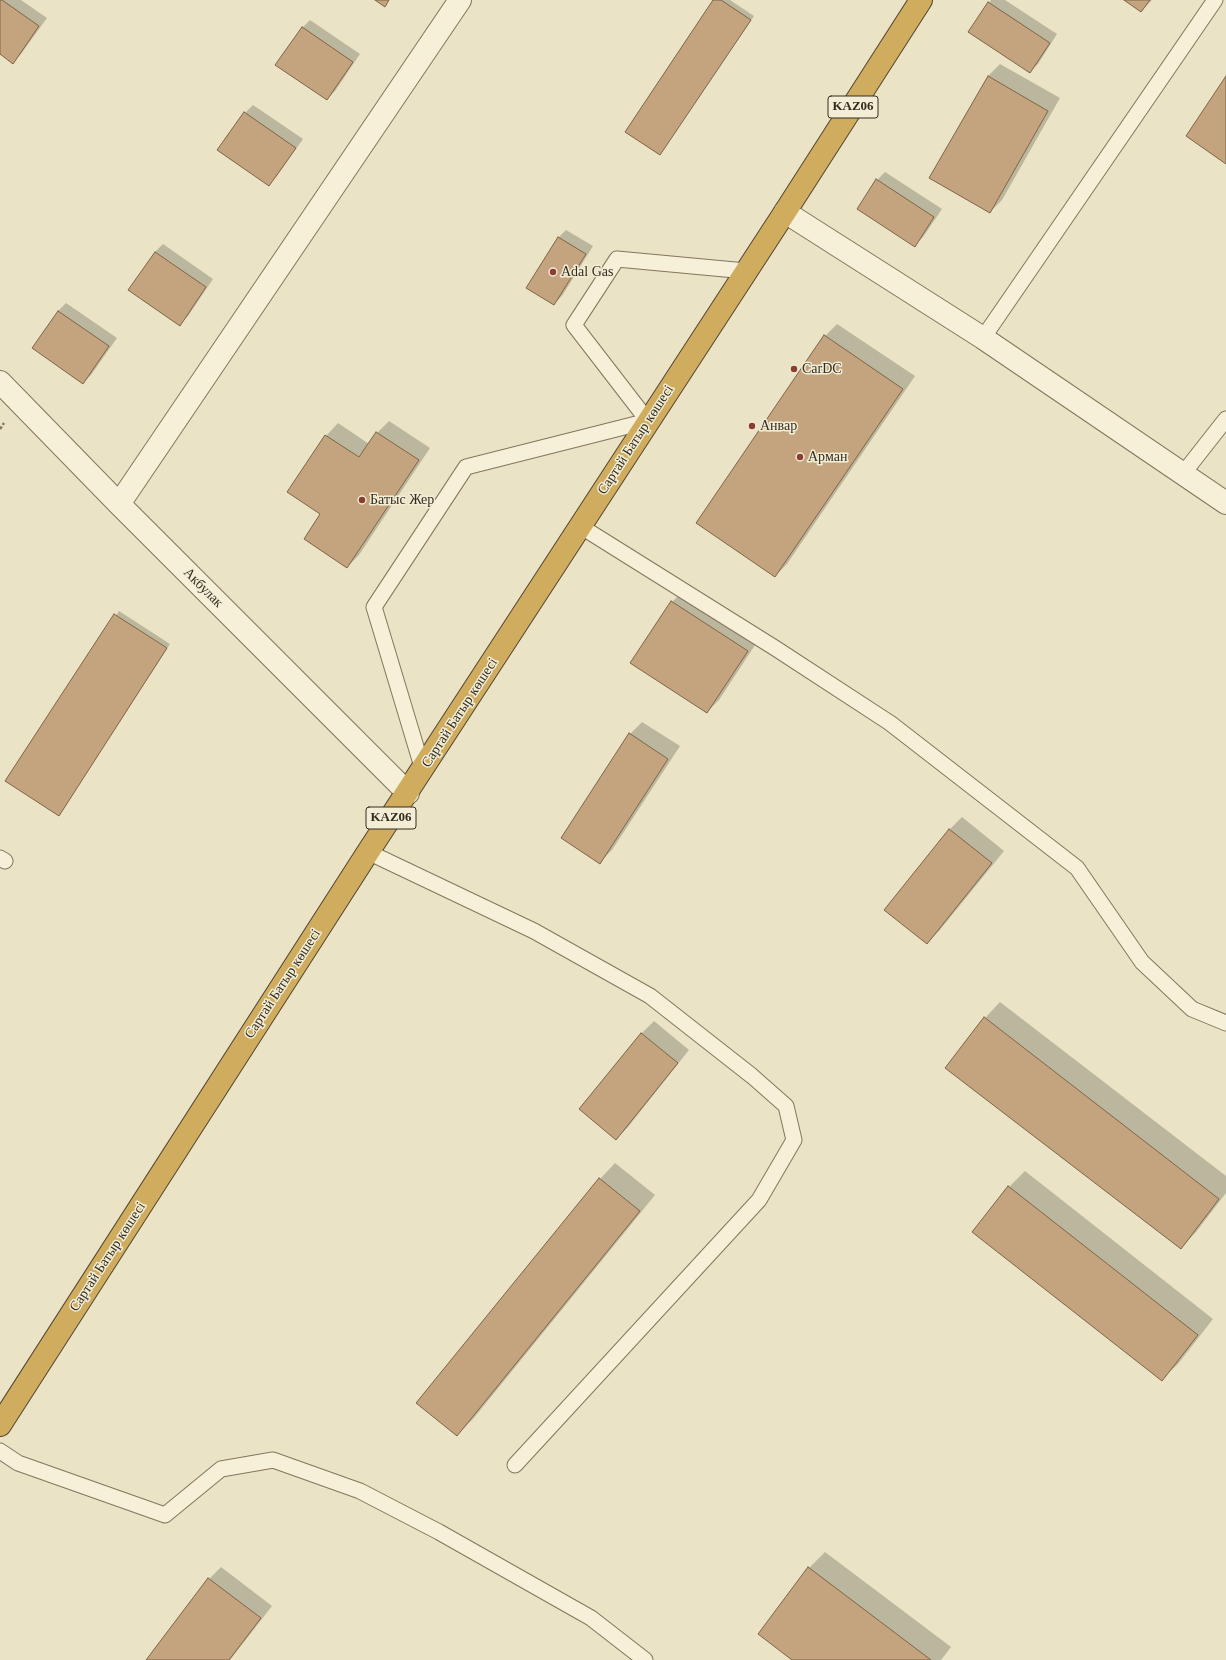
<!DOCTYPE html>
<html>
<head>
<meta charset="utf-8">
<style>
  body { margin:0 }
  canvas { display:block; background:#eae3c5 }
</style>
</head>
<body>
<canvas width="1226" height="1660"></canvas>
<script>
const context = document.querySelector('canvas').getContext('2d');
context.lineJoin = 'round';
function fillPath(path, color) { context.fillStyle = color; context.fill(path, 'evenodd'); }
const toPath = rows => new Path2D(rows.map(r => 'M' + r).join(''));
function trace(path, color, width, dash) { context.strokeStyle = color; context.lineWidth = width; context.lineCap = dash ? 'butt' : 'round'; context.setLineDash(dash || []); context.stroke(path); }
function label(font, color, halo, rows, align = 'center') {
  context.font = font + ' "Times New Roman",serif'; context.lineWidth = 3; context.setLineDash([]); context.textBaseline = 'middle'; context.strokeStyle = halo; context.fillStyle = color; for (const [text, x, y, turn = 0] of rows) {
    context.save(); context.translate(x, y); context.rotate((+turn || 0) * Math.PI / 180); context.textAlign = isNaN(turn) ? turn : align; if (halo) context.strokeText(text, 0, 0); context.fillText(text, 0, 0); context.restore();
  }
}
fillPath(toPath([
  [0,0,21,0,47,18,21,54,13,62,0,53],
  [714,0,730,0,754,16,660,154],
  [991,0,1005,0,1057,34,1038,64,1030,72,989,3],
  [1125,0,1152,0,1141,11],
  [310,20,360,54,335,91,327,99,302,28],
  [1000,64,1060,98,1002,200,990,212,930,178,988,76],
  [253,105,303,139,277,176,269,184,245,113],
  [885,172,942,209,923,237,915,245,877,180],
  [566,230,593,246,562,296,554,304,558,238],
  [163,244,213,279,188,316,180,324,155,252],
  [66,303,117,338,91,375,83,383,33,348,58,311],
  [837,324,915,376,787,564,775,576,698,523,825,336],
  [389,421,430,448,359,555,347,567,321,514,288,492,326,436,338,423,369,444,377,433],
  [684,590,759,639,719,700,707,712,672,602],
  [119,611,170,644,62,811,7,781],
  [642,722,680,746,612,850,600,862,630,734],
  [962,817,1004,851,939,931,927,943,886,910,950,829],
  [1000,1002,1226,1176,1226,1193,1196,1232,1181,1248,985,1018],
  [654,1021,689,1050,628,1127,616,1139,580,1109,642,1033],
  [615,1163,655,1195,473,1419,457,1435,600,1179],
  [1025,1171,1213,1319,1178,1364,1162,1379,974,1231,1009,1187],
  [825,1552,951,1647,941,1660,794,1660,809,1568],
  [221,1567,272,1606,230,1660,147,1660,209,1579]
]), '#0003');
const building = toPath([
  [0,0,2,0,39,26,13,64,0,54,0,0],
  [375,0,389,0,385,7,375,0],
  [713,0,721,0,751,20,660,155,625,132,713,0],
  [1124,0,1150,0,1141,12,1124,0],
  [988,2,1050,43,1030,73,968,32,988,2],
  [302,27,353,62,327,100,275,65,302,27],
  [988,76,1048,111,990,213,929,178,988,76],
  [1226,76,1226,164,1186,136,1226,76],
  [244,112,296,148,269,186,217,150,244,112],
  [876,179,934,217,915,247,857,209,876,179],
  [558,237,586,254,554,305,526,288,558,237],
  [155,252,206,287,180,326,128,290,155,252],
  [58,311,109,346,83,384,32,348,58,311],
  [824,335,903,389,775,577,696,523,824,335],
  [376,432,419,460,347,568,304,539,320,514,287,492,325,435,359,457,376,432],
  [671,601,748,651,707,713,630,663,671,601],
  [114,614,167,648,59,816,5,781,114,614],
  [629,733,668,759,600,864,561,838,629,733],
  [949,829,992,863,927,944,884,910,949,829],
  [984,1017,1219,1199,1181,1249,945,1068,984,1017],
  [641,1033,678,1063,616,1140,579,1109,641,1033],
  [599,1178,640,1211,457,1436,416,1403,599,1178],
  [1008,1186,1198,1335,1162,1381,972,1232,1008,1186],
  [808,1567,931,1660,792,1660,758,1634,808,1567],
  [208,1578,261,1618,229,1660,146,1660,208,1578]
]);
fillPath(building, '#c4a47f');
trace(building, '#7f6445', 1);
const lane = toPath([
  [983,338,1215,0],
  [1182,475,1226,419],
  [580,526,775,648,890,723,1077,868,1142,962,1192,1009,1226,1023],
  [423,770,374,607,466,467,648,421,574,325,617,259,746,271],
  [368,852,534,931,650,996,752,1076,786,1106,794,1140,759,1200,515,1465],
  [0,858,5,861],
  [0,1451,18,1463,165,1515,221,1469,273,1460,360,1491,439,1532,591,1618,645,1660]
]);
const street = toPath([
  [785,212,983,338,1226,503],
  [0,382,119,504,408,793],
  [119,504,460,0]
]);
const highway = toPath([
  [0,1425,368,852,785,212,921,0]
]);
trace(lane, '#83765d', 17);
trace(street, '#83765d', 24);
trace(highway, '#514431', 24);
trace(toPath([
  [0,429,4,423]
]), '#83765d', 2.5, [3, 2]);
trace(lane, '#f5f0d7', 15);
trace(street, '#f5f0d7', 22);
trace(highway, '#d0ac5e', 22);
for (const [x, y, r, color] of [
  [553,272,4,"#8c3d33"],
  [794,369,4,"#8c3d33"],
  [752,426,4,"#8c3d33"],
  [800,457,4,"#8c3d33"],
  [362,500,4,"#8c3d33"]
]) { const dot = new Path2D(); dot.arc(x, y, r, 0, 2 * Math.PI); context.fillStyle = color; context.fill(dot); trace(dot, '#f2edd4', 1.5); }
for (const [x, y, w] of [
  [853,107,50],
  [391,818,50]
]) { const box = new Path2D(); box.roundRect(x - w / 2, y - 11, w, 22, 3); context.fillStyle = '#f2edd4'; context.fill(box); trace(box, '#342c1f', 1); }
label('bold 13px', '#342c1f', null, [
  ["KАZ06",853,107],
  ["KАZ06",391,818]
]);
label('14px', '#342c1f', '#f2edd4', [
  ["Adal Gas",561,272],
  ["CarDC",802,369],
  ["Анвар",760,426],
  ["Арман",808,457],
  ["Батыс Жер",370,500]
], 'left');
label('14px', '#342c1f', '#f2edd4', [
  ["Сартай Батыр көшесі",636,440,-57],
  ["Акбулак",203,588,45],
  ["Сартай Батыр көшесі",460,713,-57],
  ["Сартай Батыр көшесі",283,984,-57],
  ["Сартай Батыр көшесі",108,1257,-57]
]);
</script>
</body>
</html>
